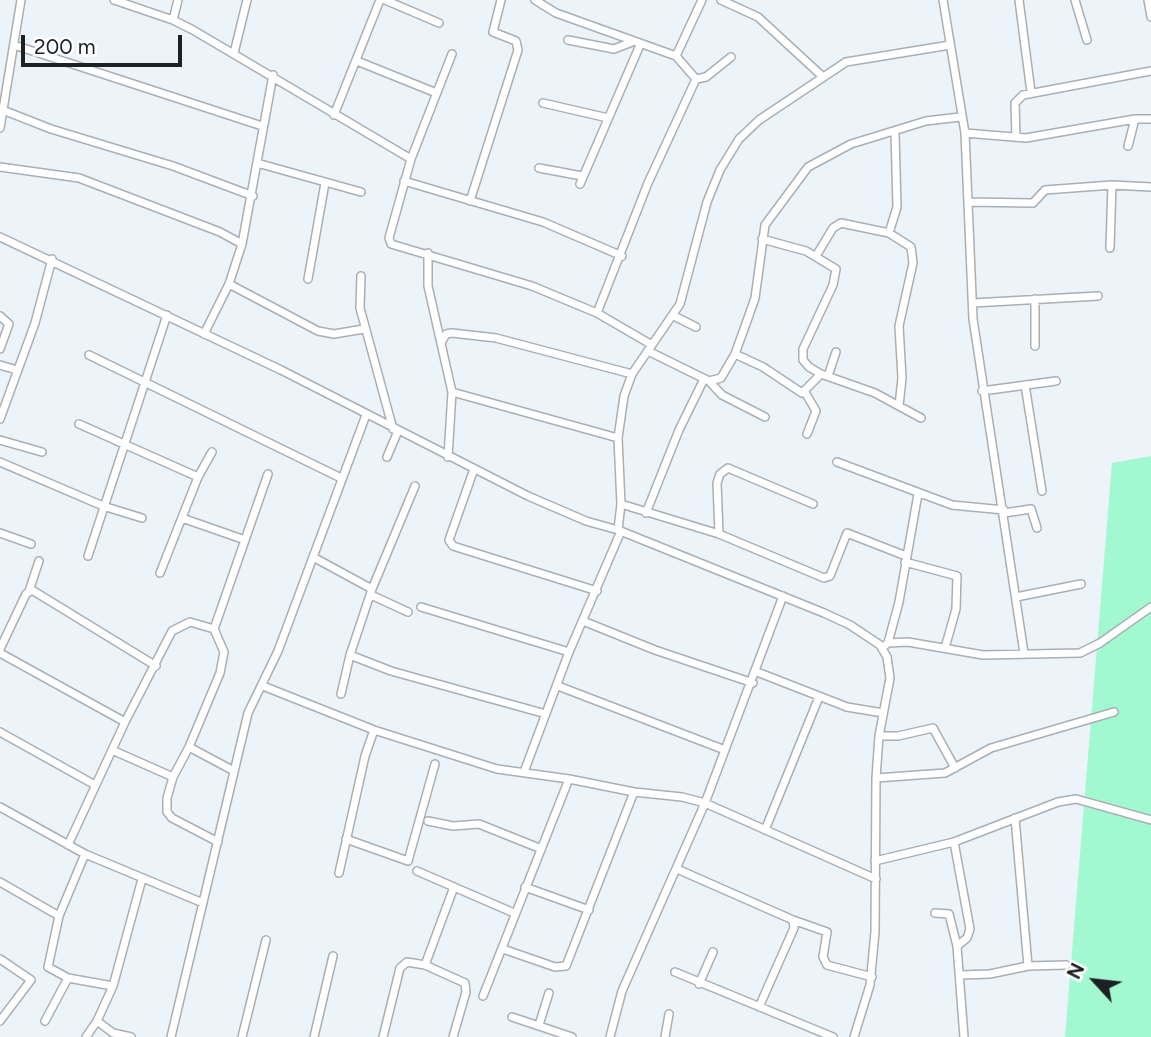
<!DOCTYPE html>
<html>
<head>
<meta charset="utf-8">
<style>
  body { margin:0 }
  #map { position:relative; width:1151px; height:1037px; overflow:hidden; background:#ecf3f9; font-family:Figtree,sans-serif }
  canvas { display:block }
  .north { position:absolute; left:1060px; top:946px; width:70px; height:70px; -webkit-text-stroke:5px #fff; paint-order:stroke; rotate:297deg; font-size:19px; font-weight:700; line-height:28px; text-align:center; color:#1e2123 }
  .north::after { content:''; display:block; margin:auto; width:24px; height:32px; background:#1e2123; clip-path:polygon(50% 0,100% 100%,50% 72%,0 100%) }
  .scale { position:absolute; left:21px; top:35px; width:161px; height:32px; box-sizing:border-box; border:4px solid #1e2123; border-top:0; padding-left:9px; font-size:21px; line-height:24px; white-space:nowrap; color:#1e2123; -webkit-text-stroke:5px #fff; paint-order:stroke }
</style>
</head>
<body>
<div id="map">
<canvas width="1151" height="1037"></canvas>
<div class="north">N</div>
<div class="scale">200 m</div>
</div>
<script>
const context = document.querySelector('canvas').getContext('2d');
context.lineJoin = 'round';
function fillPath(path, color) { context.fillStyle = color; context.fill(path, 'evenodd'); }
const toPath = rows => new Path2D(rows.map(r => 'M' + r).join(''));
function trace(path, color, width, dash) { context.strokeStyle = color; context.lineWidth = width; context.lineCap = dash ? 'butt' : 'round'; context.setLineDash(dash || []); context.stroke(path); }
fillPath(toPath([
  [1151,456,1151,1037,1065,1037,1112,463]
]), '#a2f9d1');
const minor = toPath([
  [114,0,173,20,193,30,411,159],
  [385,0,439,23],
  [535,0,556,13,676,56,696,79],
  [721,0,758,17,822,76],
  [943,0,965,133,973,319,1024,653],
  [1019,0,1031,92],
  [1075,0,1087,40],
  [1148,0,1151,17],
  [173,20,178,0],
  [568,40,614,49,632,42],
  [14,45,262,126],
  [234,53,247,0],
  [452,54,411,159,389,238,391,244,532,286,597,313,652,345],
  [676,56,702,0],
  [357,61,434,92],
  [543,103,608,118],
  [0,109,51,129,173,166,253,196],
  [334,115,380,0],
  [0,128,21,0],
  [965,133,1026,138,1135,119,1151,119],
  [1016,137,1015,103,1023,95,1151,71],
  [1128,146,1135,119],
  [257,163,361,192],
  [0,167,79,178,220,232,242,244],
  [539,168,582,176],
  [404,181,543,222,622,256],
  [580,184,640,45],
  [1112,185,1151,187],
  [470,201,518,50,516,41,493,32,501,0],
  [968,202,1033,203,1045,190,1112,185,1110,248],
  [889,233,897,207,895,132],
  [0,237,281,370,528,496,586,521,618,530,824,613,850,625,880,645,887,657,890,678,879,736,876,778,875,932,870,985,854,1037],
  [762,239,806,251,836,269,833,285,803,349,803,360,809,367,821,374,875,393,921,418],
  [428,253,428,286,452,392,448,457],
  [816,256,833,228,841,223,889,233,911,247,913,263,899,326,902,378,899,406],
  [361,276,360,308,393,429],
  [308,279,325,183],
  [229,284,318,331,334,334,364,329],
  [973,303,1098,296],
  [597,313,648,183,696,79,706,77,731,57],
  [0,316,9,324,0,349],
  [674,316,696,327],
  [204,334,229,284,242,244,273,75],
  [441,343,446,334,452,333,496,338,632,374],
  [1035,346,1035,299],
  [648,351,709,381,722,395,765,417],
  [735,354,763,367,802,393,821,374],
  [89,355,341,478],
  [0,365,17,370],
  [828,376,836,352],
  [709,381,721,378,735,354,748,318,755,298,765,225,808,167,851,144,926,121,960,117],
  [1025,385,1042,491],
  [982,391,1056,381],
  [452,392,618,438],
  [805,392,816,411,807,434],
  [0,419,35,323,52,259],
  [79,424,198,477,160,573],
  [0,440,42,452],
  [387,457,398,431],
  [0,462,103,506,142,518],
  [837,462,952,505,1004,510],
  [474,469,449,540,453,546,597,591],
  [198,477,212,452],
  [621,504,719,534,824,578,830,576,847,533,906,556],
  [646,513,679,430,704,379],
  [1004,513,1031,509,1037,528],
  [182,518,245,540],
  [618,530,621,504,618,438,624,396,632,374,680,304,707,202,720,170,739,139,759,120,846,62,950,45],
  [0,533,31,544],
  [719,534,717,483,720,474,728,468,813,504],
  [88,556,167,315],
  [313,557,372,589],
  [905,562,957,576,956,609,945,648],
  [29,591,39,561],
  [371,595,408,612],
  [1016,597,1081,584],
  [421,607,569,652],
  [583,621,655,650,753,683],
  [888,643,899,602,918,494],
  [882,648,888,643,908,642,983,655,1080,653,1100,643,1151,607],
  [0,649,26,594,32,590,156,666],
  [0,653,125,722],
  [350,655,391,671,546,714],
  [757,672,847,707,883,713],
  [263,686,374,730,497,769,569,779,634,792,682,797,705,803,876,879],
  [558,686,725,750],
  [341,694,350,655,372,589,415,486],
  [0,732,95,785],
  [879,736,898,736,933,728,955,768],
  [189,747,234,771],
  [112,750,173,777],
  [524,772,569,652,621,531],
  [876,778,945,773,991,748,1114,712],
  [0,807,85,854,203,903],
  [428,821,453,826,479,824,539,848],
  [765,830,819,697],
  [346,839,408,861,435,764],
  [218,842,172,818,167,812,167,798,173,777,189,747,220,673,224,652,214,629,268,474],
  [954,842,970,929,967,938,957,946,964,1037],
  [68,845,125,722,172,631,190,622,214,629],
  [85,854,59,916,48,967,68,978,113,986],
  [875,861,954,842,1058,802,1076,799,1151,820],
  [677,869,793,920,794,928,759,1007],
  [417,871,514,913],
  [339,873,365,756,374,730],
  [0,882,59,916],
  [525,887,589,910],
  [935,913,949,914,957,946],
  [793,920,827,932,823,957,827,965,872,977],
  [503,949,555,967,566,966,634,792],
  [0,959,31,980,0,1021],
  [425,965,454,887],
  [1028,966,1066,965],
  [675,972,833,1037],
  [960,975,990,974,1028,966,1015,818],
  [699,984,713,952],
  [483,996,569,779],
  [512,1017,572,1037],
  [45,1021,68,978],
  [97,1021,113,1033,131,1037],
  [539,1025,549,993],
  [86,1037,97,1021,113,986,142,879],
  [171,1037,248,713,278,651,366,415],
  [242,1037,266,940],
  [314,1037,333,956],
  [383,1037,400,968,407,962,425,965,465,983,466,992,453,1037],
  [610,1037,622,991,705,803,783,596],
  [665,1037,669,1014]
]);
trace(minor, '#a9afb5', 10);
trace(minor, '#fff', 7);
</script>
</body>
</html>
